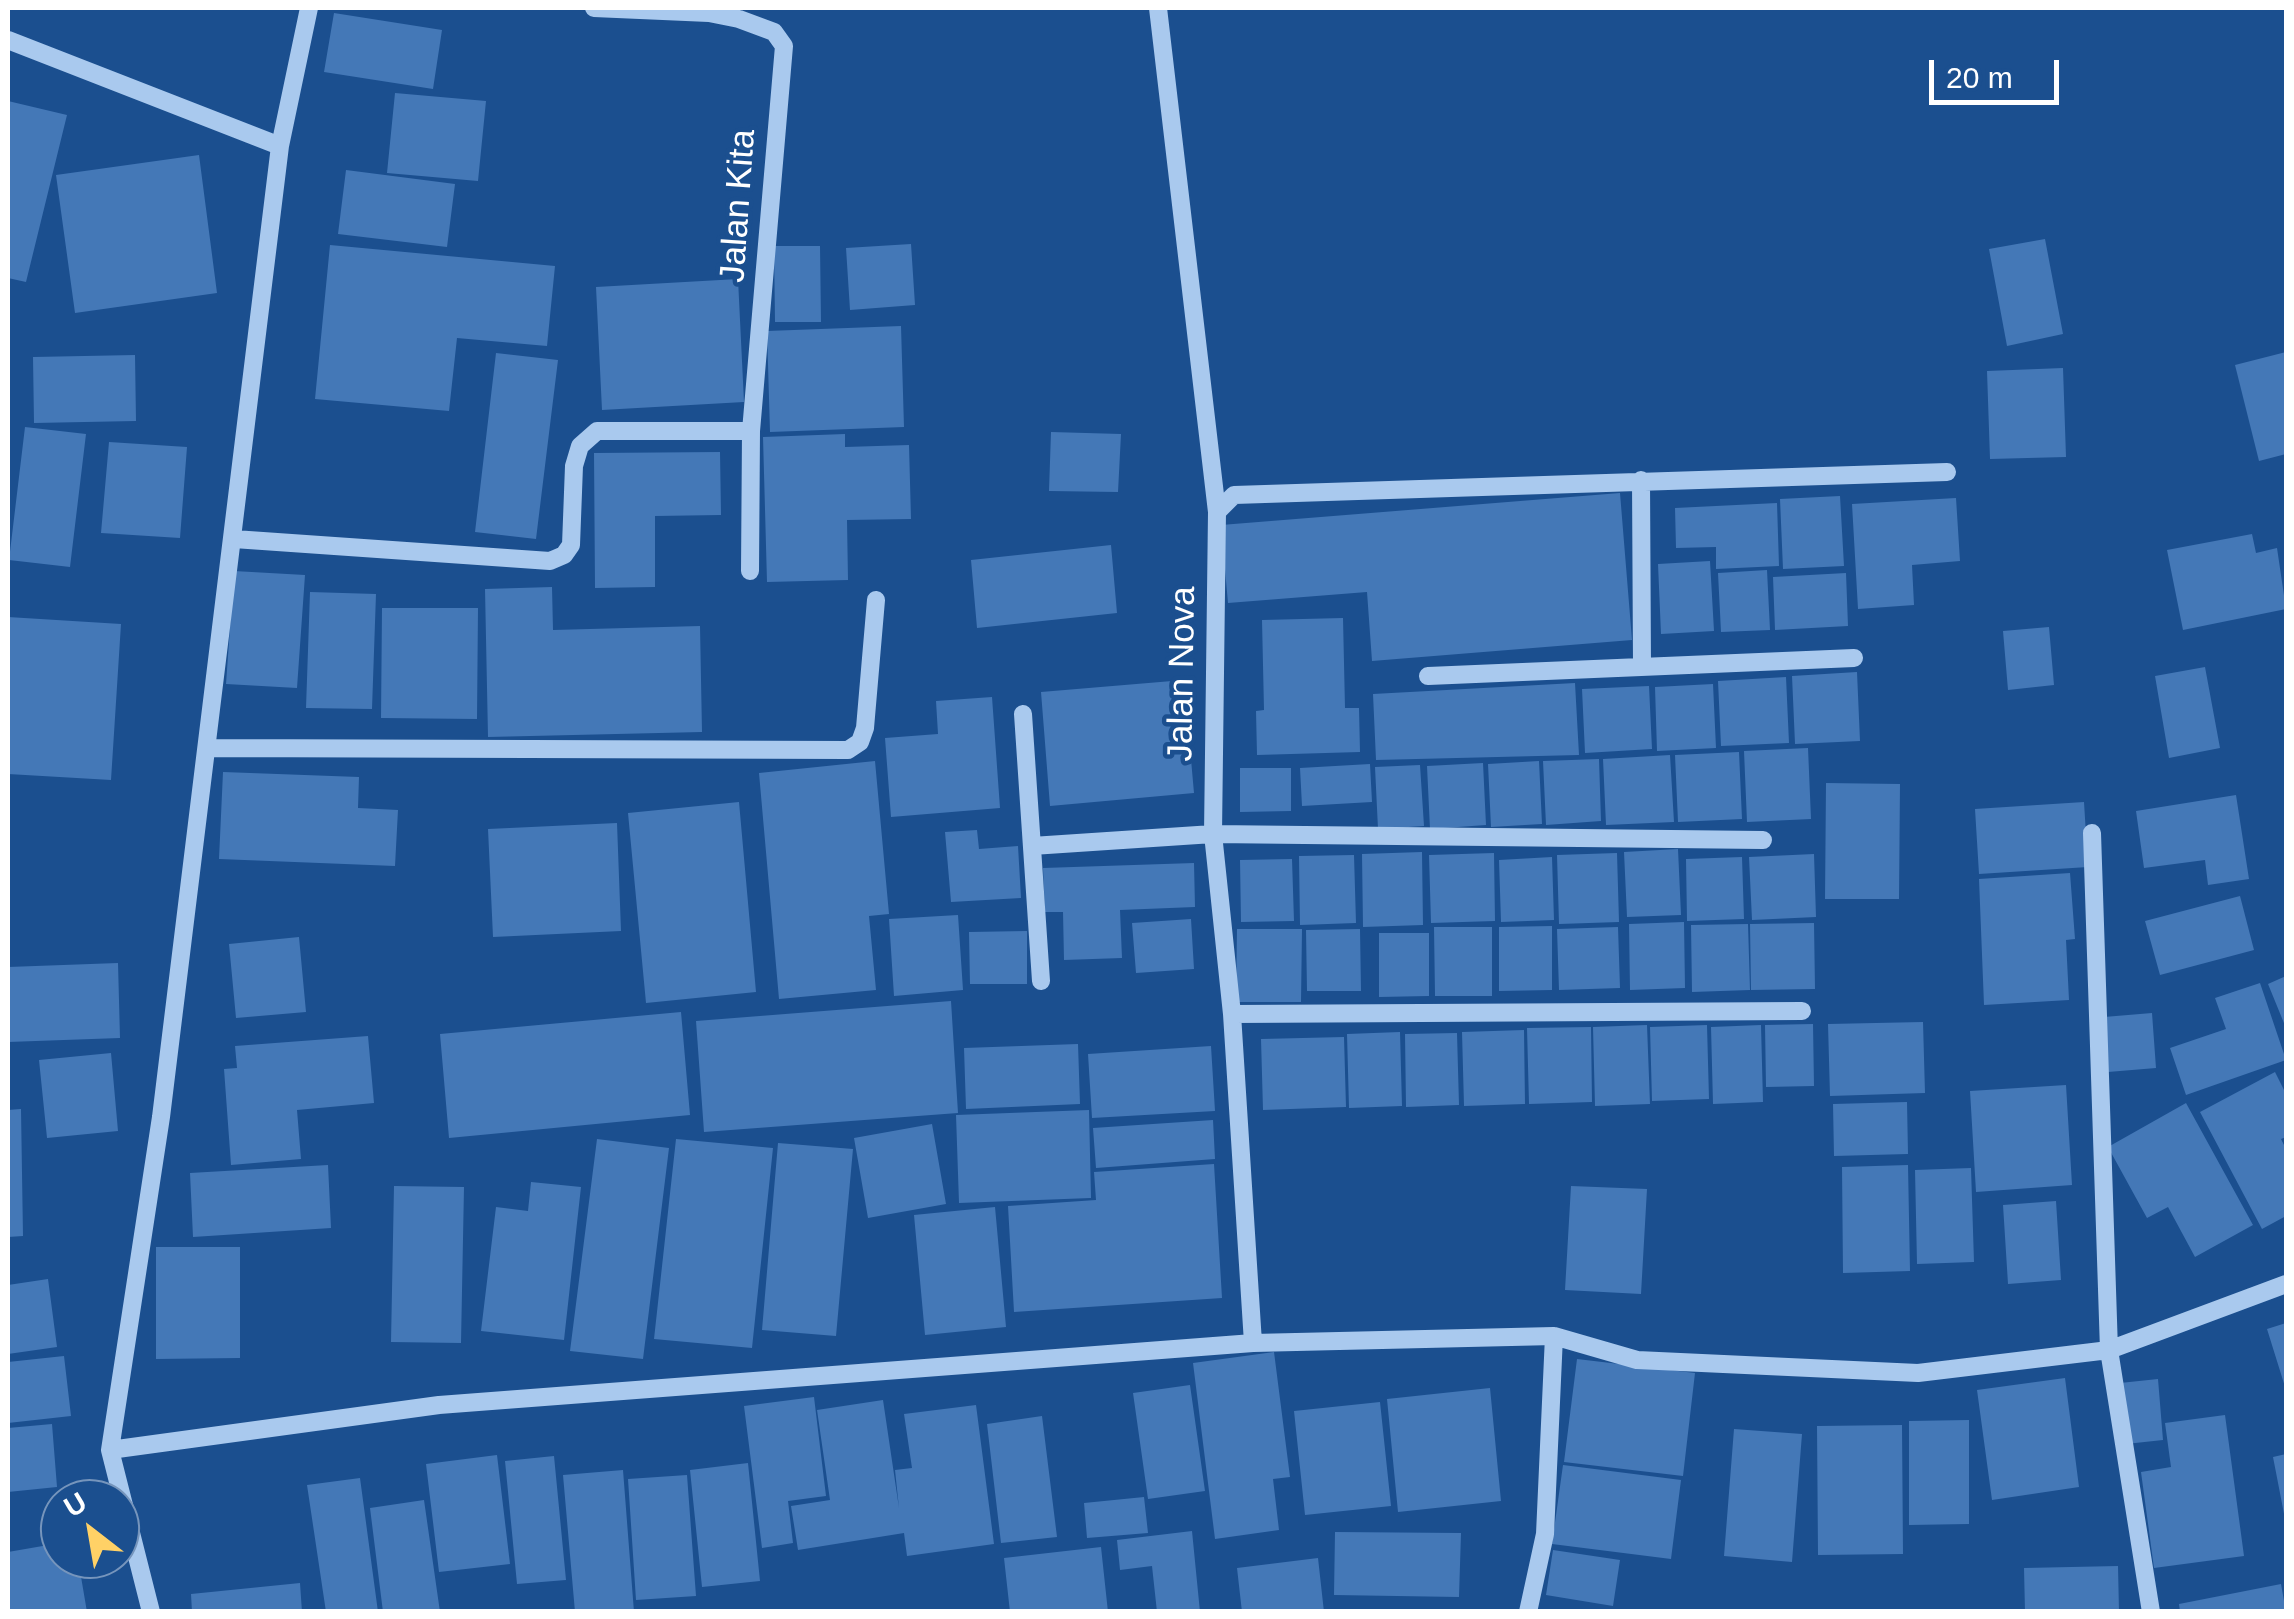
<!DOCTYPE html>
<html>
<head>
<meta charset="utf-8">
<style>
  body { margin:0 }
  #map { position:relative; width:2294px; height:1619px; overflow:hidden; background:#1b4f8f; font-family:Arial,sans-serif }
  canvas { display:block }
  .frame { position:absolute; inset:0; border:10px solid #fff; pointer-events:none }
  .north { position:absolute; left:40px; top:1479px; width:100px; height:100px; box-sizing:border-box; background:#1b4f8f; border:2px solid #7695bc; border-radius:50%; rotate:329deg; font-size:28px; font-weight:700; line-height:40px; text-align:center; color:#fff }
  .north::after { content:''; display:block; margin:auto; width:35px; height:45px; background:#ffd166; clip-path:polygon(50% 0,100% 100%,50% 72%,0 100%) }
  .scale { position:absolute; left:1929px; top:60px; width:130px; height:45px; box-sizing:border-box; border:5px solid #fff; border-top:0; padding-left:12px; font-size:30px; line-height:35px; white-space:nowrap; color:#fff; -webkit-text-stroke:8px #1b4f8f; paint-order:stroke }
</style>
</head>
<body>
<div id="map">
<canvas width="2294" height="1619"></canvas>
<div class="frame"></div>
<div class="north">U</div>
<div class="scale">20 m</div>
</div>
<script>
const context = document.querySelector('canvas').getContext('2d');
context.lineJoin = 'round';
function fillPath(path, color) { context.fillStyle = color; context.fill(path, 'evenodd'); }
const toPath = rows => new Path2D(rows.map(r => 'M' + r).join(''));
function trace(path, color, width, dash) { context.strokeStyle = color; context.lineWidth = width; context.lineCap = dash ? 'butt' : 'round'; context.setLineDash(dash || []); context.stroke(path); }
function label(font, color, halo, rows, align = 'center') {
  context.font = font + ' Arial,sans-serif'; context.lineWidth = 9; context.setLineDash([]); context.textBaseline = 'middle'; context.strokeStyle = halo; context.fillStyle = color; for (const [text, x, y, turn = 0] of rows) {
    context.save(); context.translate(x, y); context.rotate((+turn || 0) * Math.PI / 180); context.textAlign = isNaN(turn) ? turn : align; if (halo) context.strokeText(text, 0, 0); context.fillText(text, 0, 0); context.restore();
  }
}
fillPath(toPath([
  [334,13,442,30,433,89,324,72],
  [395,93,486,101,478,181,387,173],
  [8,101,67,115,26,282,8,278],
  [199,155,217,293,75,313,56,175],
  [346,170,455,184,447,247,338,234],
  [2045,239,2063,334,2007,346,1989,249],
  [911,244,915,305,850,310,846,248],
  [330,245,555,266,547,346,457,338,449,411,315,399],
  [774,246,820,246,821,322,775,322],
  [738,279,744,402,602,410,596,287],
  [901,326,904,427,770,432,767,331],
  [2286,352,2286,454,2259,461,2235,365],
  [496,353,558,360,536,539,475,532],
  [135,355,136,421,34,423,33,357],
  [2063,368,2066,457,1990,459,1987,371],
  [25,427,86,434,70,567,9,560],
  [1051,432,1121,434,1118,492,1049,491],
  [845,434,845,447,909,445,911,519,847,520,848,580,767,582,763,437],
  [109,442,187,447,180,538,101,533],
  [720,452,721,515,655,516,655,587,595,588,594,453],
  [1620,493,1632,640,1372,661,1367,592,1228,603,1221,525],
  [1840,496,1844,566,1783,569,1780,499],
  [1956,498,1960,561,1912,565,1914,605,1858,609,1852,504],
  [1777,503,1779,566,1716,569,1716,547,1676,548,1675,508],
  [2252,534,2256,553,2277,548,2286,609,2183,630,2167,550],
  [1111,545,1117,613,977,628,971,560],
  [1710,561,1714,631,1661,634,1658,564],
  [1767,570,1770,630,1721,632,1718,573],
  [234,571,305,575,297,688,226,684],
  [1846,573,1848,626,1775,630,1773,577],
  [552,587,553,630,700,626,702,732,488,737,485,589],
  [310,592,376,594,372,709,306,708],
  [382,608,478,608,477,719,381,718],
  [8,617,121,624,111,780,8,774],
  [1343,618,1345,708,1359,708,1360,752,1257,755,1256,711,1264,710,1262,620],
  [2049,627,2054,685,2008,690,2003,631],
  [2205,667,2220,748,2169,758,2155,676],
  [1857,672,1860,741,1795,744,1792,676],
  [1786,677,1789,743,1721,746,1718,681],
  [1184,680,1194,793,1050,806,1041,692],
  [1575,683,1579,755,1376,760,1373,694],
  [1713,684,1716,748,1657,751,1655,687],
  [1649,686,1652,749,1585,753,1582,689],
  [992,697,1000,808,891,817,885,738,938,734,936,701],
  [1808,748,1811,819,1747,822,1744,751],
  [1739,752,1742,819,1678,822,1675,755],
  [1670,755,1674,822,1606,825,1603,759],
  [1599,759,1601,821,1546,825,1543,761],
  [875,761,889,914,869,916,876,990,779,999,759,773],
  [1539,761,1542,824,1491,827,1488,764],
  [1483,763,1486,825,1430,829,1427,766],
  [1370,764,1372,802,1302,806,1300,768],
  [1420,765,1424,826,1378,829,1375,767],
  [1240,768,1291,768,1291,811,1240,812],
  [223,772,359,777,358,808,398,810,395,866,219,859],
  [1826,783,1900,784,1899,899,1825,899],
  [2236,795,2249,879,2208,885,2205,860,2144,868,2136,811],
  [739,802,756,992,646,1003,628,813],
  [2084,802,2088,867,1979,874,1975,809],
  [617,823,621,931,493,937,488,829],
  [977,830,979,849,1018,846,1021,898,951,902,945,832],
  [1678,849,1681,915,1627,917,1624,852],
  [1422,852,1423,925,1363,927,1362,854],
  [1494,853,1495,921,1431,923,1429,855],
  [1617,853,1619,922,1559,924,1557,855],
  [1814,854,1816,917,1752,920,1749,857],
  [1354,855,1356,923,1300,925,1299,856],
  [1552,857,1554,920,1501,922,1499,860],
  [1742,857,1744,919,1687,921,1686,859],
  [1292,859,1294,921,1241,922,1240,860],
  [1194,863,1195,907,1120,910,1122,958,1064,960,1063,912,1045,912,1043,868],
  [2070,873,2075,939,2066,940,2069,1000,1984,1005,1979,879],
  [2240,896,2254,950,2160,975,2145,921],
  [958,915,963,990,894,996,889,919],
  [1191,919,1194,969,1136,973,1132,923],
  [1684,922,1685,988,1630,990,1629,924],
  [1814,923,1815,989,1751,990,1750,924],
  [1748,924,1750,990,1692,992,1691,925],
  [1552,926,1552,990,1499,991,1499,927],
  [1434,927,1492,927,1492,996,1435,996],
  [1618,927,1620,988,1559,990,1557,929],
  [1237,929,1302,929,1301,1002,1236,1002],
  [1360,929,1361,991,1307,991,1306,930],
  [1027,931,1027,984,970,984,969,932],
  [1379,933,1429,933,1429,996,1379,997],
  [299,937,306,1012,236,1018,229,944],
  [118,963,120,1038,8,1042,8,967],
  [2286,976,2286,1028,2268,984],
  [2260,983,2286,1060,2186,1095,2170,1048,2226,1029,2215,998],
  [951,1001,958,1113,704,1132,696,1021],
  [681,1012,690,1115,449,1138,440,1034],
  [2152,1013,2156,1068,2108,1072,2104,1017],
  [1923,1022,1925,1093,1830,1096,1828,1024],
  [1813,1024,1814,1086,1766,1087,1765,1025],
  [1647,1025,1650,1104,1595,1106,1593,1027],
  [1707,1025,1709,1099,1652,1101,1650,1027],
  [1761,1025,1763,1102,1713,1104,1711,1027],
  [1591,1027,1592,1102,1529,1104,1527,1028],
  [1524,1030,1525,1104,1464,1106,1462,1032],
  [1400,1032,1402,1106,1349,1108,1347,1034],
  [1457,1033,1459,1105,1406,1107,1405,1034],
  [368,1036,374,1103,297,1110,301,1159,231,1165,224,1069,237,1068,235,1046],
  [1344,1037,1346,1107,1263,1110,1261,1039],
  [1078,1044,1080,1104,966,1109,964,1048],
  [1211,1046,1215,1111,1092,1118,1088,1054],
  [111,1053,118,1131,47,1138,39,1060],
  [2275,1072,2286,1094,2286,1137,2281,1139,2286,1149,2286,1216,2262,1229,2200,1112],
  [2066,1085,2072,1185,1976,1192,1970,1091],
  [1907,1102,1908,1154,1834,1156,1833,1104],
  [2186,1103,2253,1225,2195,1257,2168,1207,2147,1218,2108,1147],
  [21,1109,23,1236,8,1237,8,1110],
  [1089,1110,1091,1198,959,1203,956,1115],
  [1213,1120,1215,1159,1096,1168,1093,1128],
  [932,1124,946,1204,868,1218,854,1138],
  [597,1139,669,1148,643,1359,570,1351],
  [676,1139,773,1148,752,1348,654,1339],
  [778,1143,853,1149,836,1336,762,1330],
  [1214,1164,1222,1298,1014,1312,1008,1206,1096,1200,1094,1172],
  [328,1165,331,1228,193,1237,190,1173],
  [1908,1165,1910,1271,1843,1273,1842,1167],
  [1971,1168,1974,1262,1917,1264,1915,1170],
  [531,1182,581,1187,564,1340,481,1331,496,1207,528,1211],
  [394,1186,464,1187,461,1343,391,1342],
  [1571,1186,1647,1189,1641,1294,1565,1290],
  [2056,1201,2061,1280,2008,1284,2003,1205],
  [995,1207,1006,1327,925,1335,914,1215],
  [156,1247,240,1247,240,1358,156,1359],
  [48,1279,57,1347,8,1354,8,1285],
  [2286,1323,2286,1390,2267,1329],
  [1274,1352,1290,1477,1273,1479,1279,1530,1215,1539,1193,1363],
  [64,1356,71,1416,8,1423,8,1362],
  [1577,1359,1695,1373,1683,1476,1564,1462],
  [2065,1378,2079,1487,1992,1500,1977,1390],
  [2158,1379,2163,1440,2126,1444,2120,1383],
  [1190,1385,1205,1491,1148,1499,1133,1393],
  [1490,1388,1501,1501,1398,1512,1387,1399],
  [814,1397,826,1496,788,1501,793,1543,762,1548,744,1406],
  [883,1400,899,1508,895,1470,912,1468,904,1414,976,1405,994,1544,907,1556,904,1533,798,1550,791,1506,830,1500,817,1410],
  [1380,1402,1391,1506,1305,1515,1294,1411],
  [2225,1415,2244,1556,2154,1568,2141,1472,2171,1467,2165,1423],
  [1042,1416,1057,1537,1001,1543,987,1424],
  [1969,1420,1969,1524,1909,1525,1909,1421],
  [52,1424,57,1487,8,1492,8,1428],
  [1902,1425,1903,1554,1818,1555,1817,1426],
  [1734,1429,1802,1434,1792,1562,1724,1556],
  [2286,1454,2286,1519,2285,1519,2273,1457],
  [497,1455,510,1564,439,1572,426,1464],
  [554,1456,566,1580,517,1584,505,1461],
  [748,1463,760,1581,702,1587,690,1470],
  [1563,1465,1681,1480,1671,1559,1552,1544],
  [623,1470,634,1612,575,1612,563,1475],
  [687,1475,696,1596,636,1600,628,1479],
  [360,1478,378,1612,326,1612,307,1485],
  [1144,1497,1148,1533,1087,1538,1084,1503],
  [424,1500,440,1612,383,1612,370,1508],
  [1192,1531,1200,1612,1157,1612,1152,1566,1120,1570,1117,1540],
  [1335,1532,1461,1533,1459,1597,1334,1595],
  [60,1543,60,1559,78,1559,87,1612,8,1612,8,1552],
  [1101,1547,1108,1612,1010,1612,1004,1558],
  [1553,1550,1620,1560,1613,1606,1546,1595],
  [1318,1558,1324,1612,1242,1612,1237,1568],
  [2118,1566,2119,1612,2025,1612,2024,1568],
  [300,1583,302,1612,192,1612,191,1594],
  [2281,1584,2286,1612,2180,1612,2179,1604]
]), '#4478b7');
trace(toPath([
  [594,8,709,13,739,19,774,32,784,46,751,431,750,571],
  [1158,8,1217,512,1213,834,1232,1014,1253,1343],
  [8,40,280,146],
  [1641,480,1642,665],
  [1217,512,1234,495,1947,472],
  [234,539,550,561,564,555,571,545,574,466,580,446,597,431,751,431],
  [1428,676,1854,658],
  [1023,714,1041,981],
  [209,748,848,750,860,742,865,728,876,600],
  [2092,833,2109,1350,2151,1612],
  [1032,846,1213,834,1763,840],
  [1232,1014,1802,1011],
  [110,1450,439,1405,1253,1343,1554,1336,1637,1360,1918,1373,2109,1350,2286,1284],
  [151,1612,110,1450,161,1117,280,146,309,8],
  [1528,1612,1545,1534,1554,1336]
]), '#a9c9ee', 18);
label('35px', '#fff', '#1b4f8f', [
  ["Jalan Kita",739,206,-86],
  ["Jalan Nova",1183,674,-89]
]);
</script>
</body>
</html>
